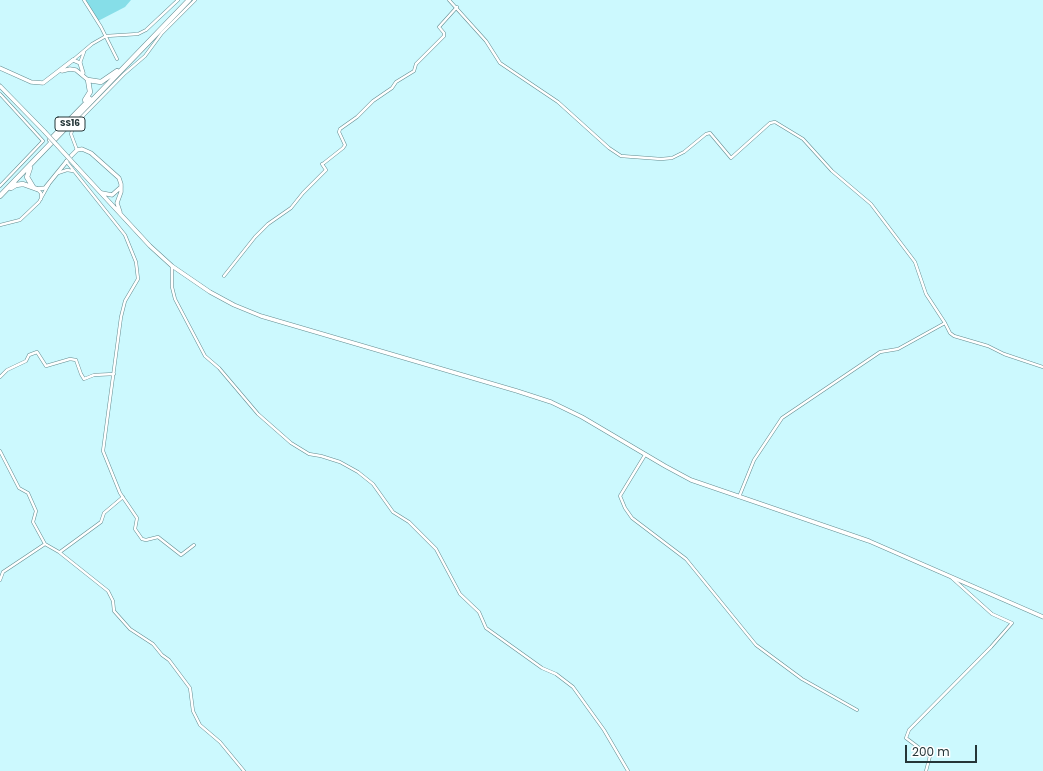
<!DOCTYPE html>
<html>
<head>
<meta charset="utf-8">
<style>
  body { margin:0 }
  #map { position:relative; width:1043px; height:771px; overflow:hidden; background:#ccf9fe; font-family:Poppins,sans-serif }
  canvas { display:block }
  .scale { position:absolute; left:905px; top:745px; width:72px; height:18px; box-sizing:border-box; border:2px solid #253638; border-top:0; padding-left:5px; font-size:12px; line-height:14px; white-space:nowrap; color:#253638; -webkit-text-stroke:3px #fff; paint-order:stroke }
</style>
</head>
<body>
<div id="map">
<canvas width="1043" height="771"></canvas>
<div class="scale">200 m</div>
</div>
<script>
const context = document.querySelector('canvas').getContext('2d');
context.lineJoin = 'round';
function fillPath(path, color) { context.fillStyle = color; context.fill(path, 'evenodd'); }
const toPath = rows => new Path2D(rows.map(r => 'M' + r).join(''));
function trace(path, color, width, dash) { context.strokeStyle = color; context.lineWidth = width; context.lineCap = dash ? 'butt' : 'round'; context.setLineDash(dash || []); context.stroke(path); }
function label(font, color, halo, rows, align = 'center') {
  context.font = font + ' Poppins,sans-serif'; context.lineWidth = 3; context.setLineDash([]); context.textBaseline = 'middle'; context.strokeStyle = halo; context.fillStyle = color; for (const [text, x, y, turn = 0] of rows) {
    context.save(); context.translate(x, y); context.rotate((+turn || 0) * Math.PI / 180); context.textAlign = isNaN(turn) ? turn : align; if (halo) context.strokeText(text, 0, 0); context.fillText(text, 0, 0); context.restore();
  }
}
fillPath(toPath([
  [85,0,131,0,125,7,98,21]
]), '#86dee8');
const street = toPath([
  [84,0,101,27,117,59],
  [449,0,486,41,500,63,558,102,609,148,621,156,661,159,672,158,684,152,706,134,710,133,731,158,770,123,775,122,803,139,832,171,871,204,915,262,926,294,945,323,898,349,880,352,782,418,754,460,739,497],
  [73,60,92,44,106,36,138,34,146,30,178,0],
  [80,63,84,52],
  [0,94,43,141,0,186],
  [77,150,71,134,74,125,124,74,145,56,162,33,195,0],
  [66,161,125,235,136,262,138,279,125,301,121,317,103,451,120,493,137,518,135,529,142,539,146,540,158,537,181,555,194,545],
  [58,173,67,170,73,171],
  [37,189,41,193,41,199],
  [0,225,20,220,39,202,49,184],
  [172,266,172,287,175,299,205,356,219,368,258,414,291,443,309,454,321,456,340,462,358,472,373,484,393,512,409,522,436,549,460,594,479,612,486,628,542,668,556,674,573,687,604,730,628,771],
  [224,276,255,237,268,224,291,208,303,193,326,170,322,164,324,163,343,148,345,145,339,132,340,129,357,117,373,101,392,88,396,82,414,71,416,64,444,36,444,33,439,27,457,7],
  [945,323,950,333,954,336,988,346,1004,354,1043,367],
  [0,377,7,370,26,361,29,355,37,352,46,366,70,359,76,360,81,374,84,379,94,375,114,374],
  [0,451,19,488,28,493,36,511,33,522,45,544,59,552,108,591,113,601,114,611,130,629,153,644,162,655,169,660,190,688,193,711,200,725,220,742,244,771],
  [645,455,620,496,625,508,632,518,686,559,756,645,802,679,857,710],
  [60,552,101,522,104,513,123,497],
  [0,580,3,572,45,544],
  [926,771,930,756,906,738,909,730,991,647,1012,623,992,614,952,578]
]);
const secondary = toPath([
  [73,60,80,63,83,73],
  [0,68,31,82,43,83,73,60],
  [62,71,70,69,76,70,88,80],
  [0,86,44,131],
  [76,166,150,246,172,266,210,292,234,305,261,316,517,391,551,402,582,417,665,466,691,480,869,541,1043,617],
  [37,189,45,188,71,156,77,150,82,149,91,153,119,178,121,184,121,192,117,203,120,212],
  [102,193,112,195,121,187]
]);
const highway = toPath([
  [88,80,101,82,117,71],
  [85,100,90,92,88,80],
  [50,140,90,99],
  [30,168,27,177,33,187],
  [11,188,16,185,23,184,37,189],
  [0,196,189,0]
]);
trace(street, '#638c90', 3.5);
trace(secondary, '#638c90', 4.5);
trace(highway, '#638c90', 5.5);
trace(street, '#fff', 2.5);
trace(secondary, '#fff', 3.5);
trace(highway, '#fff', 4.5);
const secondaryBridge = toPath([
  [44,131,76,166]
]);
trace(secondaryBridge, '#638c90', 4.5, []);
trace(secondaryBridge, '#fff', 3.5);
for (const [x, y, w] of [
  [70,124,30]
]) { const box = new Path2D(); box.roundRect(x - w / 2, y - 7, w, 14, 3); context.fillStyle = '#fff'; context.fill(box); trace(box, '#253638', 1); }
label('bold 9px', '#253638', null, [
  ["SS16",70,124]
]);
</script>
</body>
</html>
